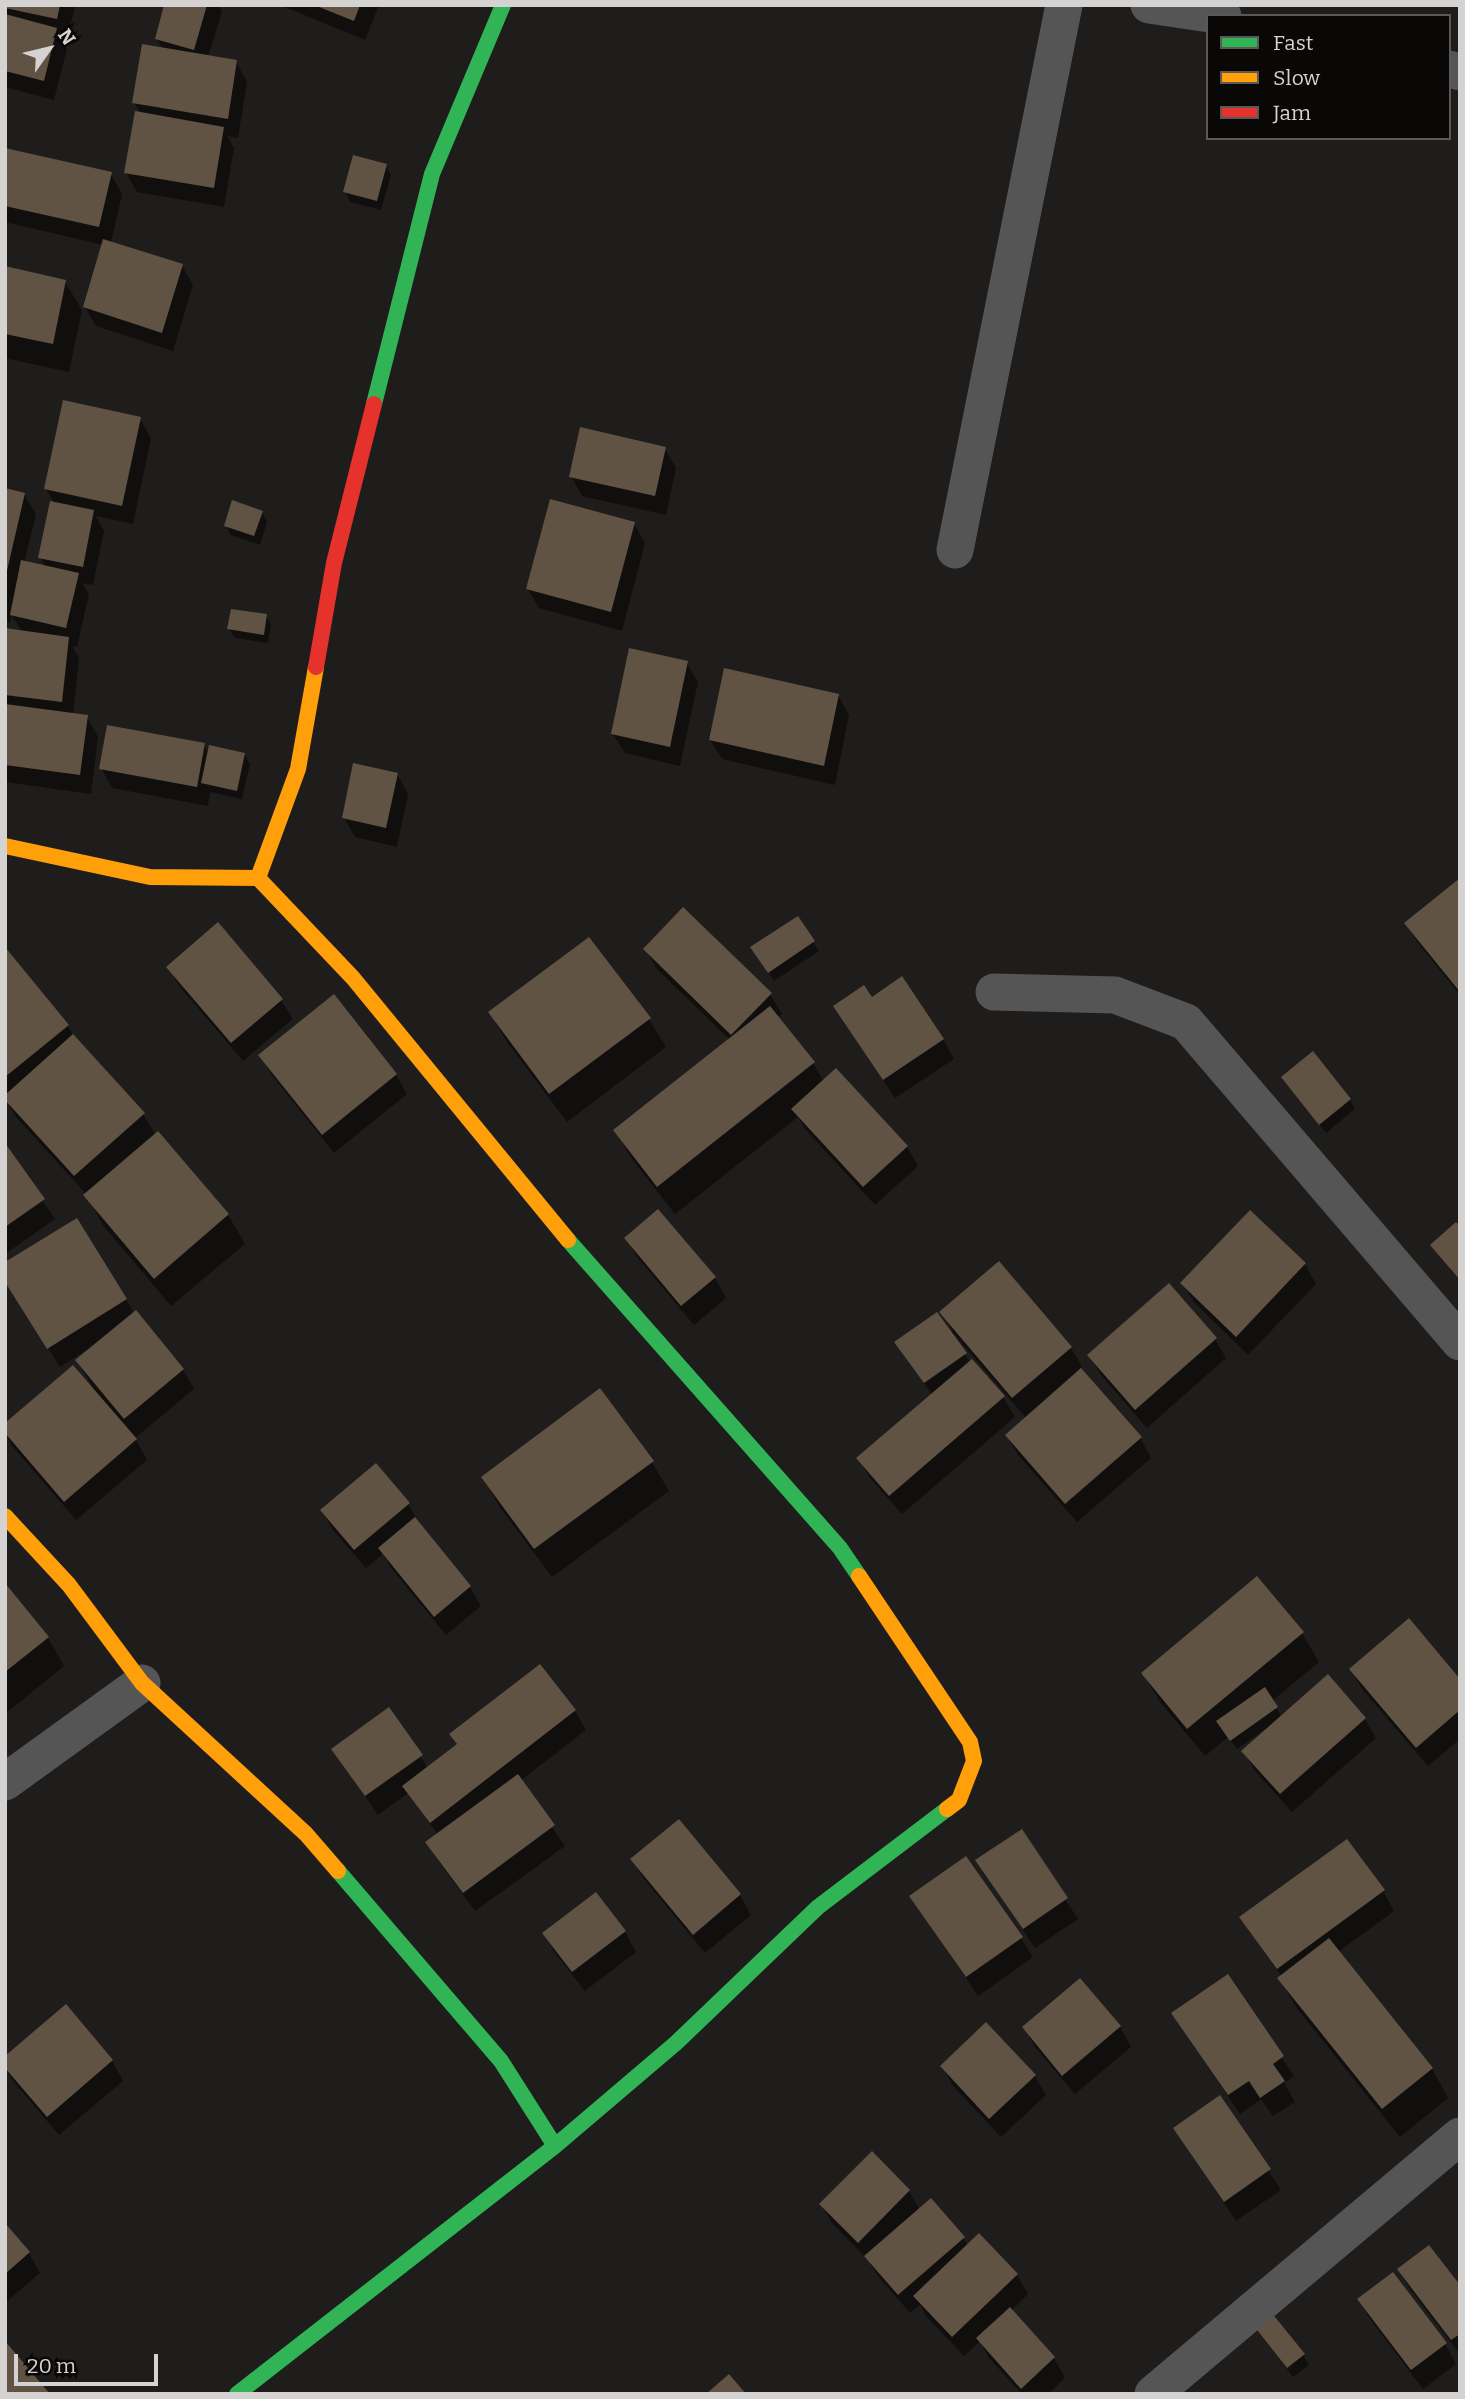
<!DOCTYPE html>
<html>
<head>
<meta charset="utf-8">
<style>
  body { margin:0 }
  #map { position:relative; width:1465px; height:2399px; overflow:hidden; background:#1f1d1b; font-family:Bitter,serif }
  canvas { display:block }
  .frame { position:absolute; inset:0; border:7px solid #d5d3d1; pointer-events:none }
  .legend { position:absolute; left:1206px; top:14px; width:245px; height:126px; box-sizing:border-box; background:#090807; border:2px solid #5b5958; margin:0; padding:9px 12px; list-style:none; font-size:21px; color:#d5d3d1 }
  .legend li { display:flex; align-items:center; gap:14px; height:35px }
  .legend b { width:35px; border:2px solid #5b5958 }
  .north { position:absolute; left:14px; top:14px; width:70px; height:70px; -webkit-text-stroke:5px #090807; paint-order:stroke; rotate:56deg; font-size:19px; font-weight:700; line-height:28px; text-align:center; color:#d5d3d1 }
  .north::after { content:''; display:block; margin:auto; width:24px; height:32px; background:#d5d3d1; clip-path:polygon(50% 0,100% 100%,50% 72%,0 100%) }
  .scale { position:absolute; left:14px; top:2354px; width:144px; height:32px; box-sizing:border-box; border:4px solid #d5d3d1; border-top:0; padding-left:9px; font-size:21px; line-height:24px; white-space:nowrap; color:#d5d3d1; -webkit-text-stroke:5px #090807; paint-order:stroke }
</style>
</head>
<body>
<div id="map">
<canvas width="1465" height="2399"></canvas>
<div class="frame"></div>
<ul class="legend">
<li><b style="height:9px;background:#30b455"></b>Fast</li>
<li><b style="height:9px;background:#ff9f0a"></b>Slow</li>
<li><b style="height:9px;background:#e5322d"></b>Jam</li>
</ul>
<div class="north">N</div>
<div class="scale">20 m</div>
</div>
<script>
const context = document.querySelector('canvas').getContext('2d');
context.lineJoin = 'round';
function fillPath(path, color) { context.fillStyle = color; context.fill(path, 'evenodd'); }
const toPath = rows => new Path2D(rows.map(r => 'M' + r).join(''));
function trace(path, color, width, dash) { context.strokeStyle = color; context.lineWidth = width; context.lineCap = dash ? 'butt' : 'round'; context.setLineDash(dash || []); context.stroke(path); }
fillPath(toPath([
  [5,5,75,5,68,38,60,36,67,49,54,100,5,87],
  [166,5,218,5,222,12,208,57,236,62,247,82,238,138,227,136,234,148,224,207,137,192,126,172,141,114,134,102,163,50,157,39],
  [280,5,379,5,365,40],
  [5,150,111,174,122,194,111,243,182,266,193,285,173,351,96,326,85,307,103,245,5,222],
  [385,165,391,175,381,210,350,202,345,192],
  [5,268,65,282,82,310,69,372,5,358],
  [140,419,151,438,133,524,96,516,104,531,93,585,82,583,89,594,77,647,72,646,79,658,73,715,87,717,98,737,91,794,5,782,5,645,22,632,12,615,10,623,5,621,5,490,24,495,36,514,24,563,46,568,40,557,55,504,46,489],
  [665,449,676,468,666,515,582,496,571,476],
  [262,512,267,522,260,545,231,535,226,526],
  [634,524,645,543,622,631,539,608,527,588],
  [266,616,271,625,268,643,235,638,229,629],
  [686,662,698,682,680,766,625,753,613,734],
  [838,695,849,715,835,785,722,759,710,740],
  [204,745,209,754,244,754,250,764,242,799,210,792,208,806,112,788,101,768],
  [397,774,408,794,397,847,355,837,344,818],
  [1460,881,1460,995,1418,943,1406,924],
  [797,918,819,951,774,981,758,957],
  [5,950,68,1026,75,1038,143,1114,156,1136,158,1134,228,1215,245,1244,171,1306,102,1224,87,1195,16,1117,5,1098],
  [646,950,770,994,782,1014,777,1018,813,1063,824,1082,907,1147,918,1166,875,1205,805,1129,798,1117,675,1214,632,1159,615,1130,730,1040,657,969],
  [168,967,281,1000,293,1019,243,1061,180,987],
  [872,999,943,1039,954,1059,895,1098,835,1007],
  [490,1013,649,1019,666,1047,567,1122,507,1042],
  [260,1055,396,1075,407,1094,334,1153,271,1074],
  [1289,1086,1350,1100,1355,1109,1326,1133],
  [5,1146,55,1219,5,1254],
  [1250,1212,1305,1264,1316,1284,1248,1355,1194,1302,1182,1283],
  [1460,1229,1460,1281,1432,1245],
  [626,1238,715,1278,726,1298,694,1325,637,1257],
  [5,1280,126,1299,134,1314,183,1370,194,1389,135,1438,147,1460,76,1520,13,1447,5,1433,92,1386,77,1361,86,1353,85,1351,60,1367],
  [942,1312,1071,1348,1082,1367,1080,1369,1140,1438,1151,1458,1077,1522,1018,1455,1007,1436,1026,1418,954,1334,952,1335,970,1362,1003,1397,1015,1417,902,1514,870,1478,859,1459,932,1395,897,1343,953,1332],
  [1215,1339,1226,1358,1147,1428,1101,1375,1089,1355],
  [652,1462,669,1491,552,1577,499,1506,483,1477],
  [408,1504,419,1523,470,1587,481,1606,446,1635,391,1568,383,1554,366,1568,333,1530,322,1511],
  [5,1586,48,1638,64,1666,5,1714],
  [1302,1633,1319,1662,1272,1701,1282,1717,1365,1719,1376,1738,1292,1812,1255,1771,1244,1752,1266,1732,1264,1730,1237,1749,1228,1737,1205,1756,1160,1702,1143,1673],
  [540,1666,575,1711,586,1730,520,1781,565,1846,475,1911,439,1862,428,1843,438,1835,408,1793,378,1815,333,1749,388,1710,428,1768,458,1745],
  [1351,1670,1460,1682,1460,1739,1428,1766,1362,1689],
  [679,1821,740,1895,751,1915,705,1953,644,1879,632,1860],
  [1021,1831,1078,1919,1035,1948,978,1861],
  [1347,1841,1383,1891,1394,1911,1338,1952,1432,2069,1448,2098,1400,2137,1296,2007,1280,1979,1282,1977,1241,1918],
  [596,1894,625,1932,636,1952,585,1991,555,1953,544,1933],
  [911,1896,1021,1938,1033,1957,978,1996],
  [1227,1976,1294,2076,1284,2083,1295,2102,1273,2116,1261,2099,1240,2114,1173,2014],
  [1080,1980,1120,2027,1131,2047,1075,2094,1035,2047,1024,2027],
  [65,2006,112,2061,123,2081,59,2135,13,2081,5,2068],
  [986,2025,1035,2076,1046,2095,1001,2137,953,2086,942,2066],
  [1220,2098,1281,2190,1236,2221,1175,2129],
  [909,2191,920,2210,963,2238,968,2246,1017,2275,1028,2294,1011,2311,1054,2358,1065,2378,1048,2394,1022,2394,989,2358,980,2341,964,2356,926,2316,920,2305,910,2313,878,2276,869,2261,832,2223,821,2204],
  [5,2225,29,2253,40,2273,5,2303],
  [1399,2270,1460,2288,1460,2354,1410,2289],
  [1359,2300,1445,2344,1456,2364,1423,2389,1370,2319],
  [1262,2335,1303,2355,1309,2365,1293,2377]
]), '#0007');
fillPath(toPath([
  [5,5,60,5,57,19,5,8],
  [164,5,207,5,194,50,155,39],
  [314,5,360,5,354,21],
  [5,14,57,28,44,81,5,71],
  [142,44,237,60,228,119,132,103],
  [135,111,224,127,214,188,124,173],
  [5,148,112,172,99,227,5,206],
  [353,155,387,164,377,201,343,192],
  [103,239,183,264,162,333,83,307],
  [5,266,66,280,53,344,5,334],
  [63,400,141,417,122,506,44,489],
  [580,427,666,447,655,496,569,477],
  [5,488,25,493,6,575,5,574],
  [550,499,635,522,611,612,526,589],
  [232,500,263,511,254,536,224,526],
  [50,501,94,510,83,567,38,558],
  [21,560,79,573,66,628,10,615],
  [231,609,267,614,264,635,227,629],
  [5,628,69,637,62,702,5,695],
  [629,648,688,661,670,747,611,734],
  [724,668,839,694,824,766,709,740],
  [5,704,88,715,80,775,5,765],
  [107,725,205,743,197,787,99,769],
  [209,745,245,753,237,791,201,783],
  [353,763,398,773,386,828,342,818],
  [1460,878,1460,992,1404,923],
  [683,907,772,993,731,1035,643,949],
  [798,916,815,941,768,973,750,947],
  [218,922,283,999,231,1043,166,967],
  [589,937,651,1018,549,1094,488,1012],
  [5,947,69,1025,5,1077],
  [902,976,944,1039,883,1080,833,1006,864,985,872,997],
  [334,994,397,1074,322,1135,258,1055],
  [770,1006,815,1062,657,1187,613,1130],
  [73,1034,145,1113,74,1176,5,1100,5,1095],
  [1313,1051,1351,1099,1319,1125,1281,1077],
  [836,1068,908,1146,863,1187,791,1109],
  [158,1131,229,1214,154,1279,83,1195],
  [5,1143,45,1199,5,1227],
  [658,1209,716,1277,681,1306,624,1238],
  [1250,1210,1306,1263,1236,1337,1180,1283],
  [77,1218,127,1299,47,1349,5,1282,5,1262],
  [1456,1222,1460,1226,1460,1280,1430,1245],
  [999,1261,1072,1347,1012,1398,939,1312],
  [1169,1283,1217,1338,1135,1410,1087,1355],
  [136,1310,184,1369,124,1419,75,1360],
  [937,1312,967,1353,924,1383,894,1342],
  [972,1359,1005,1396,889,1496,856,1458],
  [73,1365,137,1439,64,1502,5,1433,5,1423],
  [1081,1368,1142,1437,1065,1504,1005,1435],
  [600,1388,654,1461,534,1549,481,1477],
  [376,1463,410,1503,354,1550,320,1510],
  [415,1517,471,1586,434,1617,378,1548],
  [1257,1576,1304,1632,1187,1729,1141,1673],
  [5,1583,49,1637,5,1672],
  [1409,1618,1460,1679,1460,1710,1416,1748,1349,1669],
  [540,1664,576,1710,430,1823,402,1786,457,1744,449,1734],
  [1328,1674,1366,1718,1280,1794,1241,1751],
  [1265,1687,1278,1707,1230,1741,1216,1721],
  [389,1707,423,1755,365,1796,331,1749],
  [518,1774,555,1825,463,1893,425,1842],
  [679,1819,741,1894,693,1935,630,1859],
  [1022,1829,1068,1898,1023,1929,975,1860],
  [1347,1839,1385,1890,1277,1969,1239,1917],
  [966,1856,1023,1937,966,1977,909,1896],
  [596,1892,626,1931,572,1972,542,1933],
  [1329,1938,1433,2068,1382,2109,1277,1978],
  [1228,1974,1284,2056,1273,2064,1285,2081,1260,2098,1249,2081,1228,2095,1171,2013],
  [1080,1978,1121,2026,1062,2076,1022,2027],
  [66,2004,113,2060,47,2117,5,2068,5,2056],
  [986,2022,1036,2075,989,2119,940,2066],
  [1220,2095,1271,2169,1224,2202,1173,2128],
  [872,2151,910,2190,858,2243,819,2204],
  [931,2198,965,2237,898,2295,864,2256],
  [5,2223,30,2252,5,2274],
  [979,2233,1018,2274,952,2337,913,2296],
  [1429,2245,1460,2285,1460,2334,1451,2340,1397,2269],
  [1393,2272,1447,2343,1411,2370,1357,2299],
  [1010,2307,1055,2357,1021,2389,976,2338],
  [1271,2312,1305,2354,1287,2368,1254,2326],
  [5,2341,50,2394,5,2394],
  [729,2374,746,2394,706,2394]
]), '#605343');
trace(toPath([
  [1149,5,1223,16],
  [1449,69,1460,72],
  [955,550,1064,5],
  [994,992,1115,995,1186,1022,1460,1342],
  [5,1782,142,1683],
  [1153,2394,1460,2136]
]), '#555', 37);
trace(toPath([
  [374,404,432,174,503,5],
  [568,1240,840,1548,859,1576],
  [338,1871,501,2061,555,2146],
  [237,2394,555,2146,676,2043,818,1907,947,1809]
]), '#30b455', 16);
trace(toPath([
  [5,846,150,877,258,878,298,769,316,667],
  [258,878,353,978,568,1240],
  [5,1516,69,1585,142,1683,306,1834,338,1871],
  [859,1576,970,1742,974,1761,959,1800,947,1809]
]), '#ff9f0a', 16);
trace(toPath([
  [316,667,334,563,374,404]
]), '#e5322d', 16);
</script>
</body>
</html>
